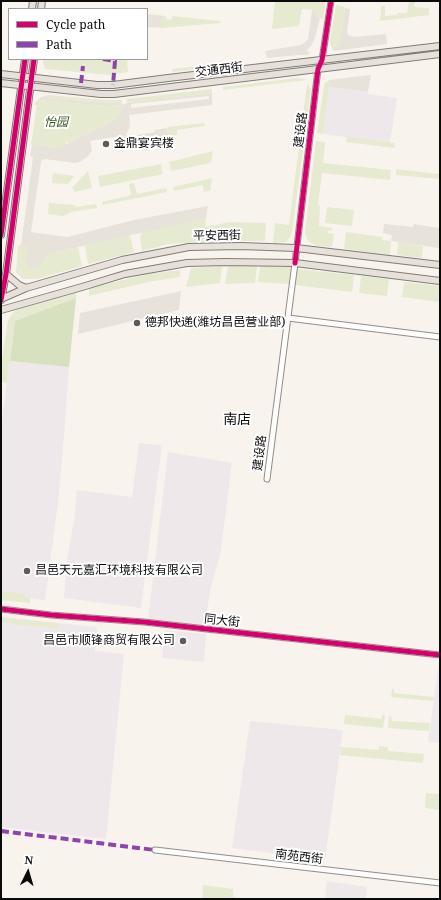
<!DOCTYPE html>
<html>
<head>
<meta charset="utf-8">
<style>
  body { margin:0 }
  #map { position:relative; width:441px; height:900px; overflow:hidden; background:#f8f4ed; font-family:"Noto Serif",serif }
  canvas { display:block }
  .frame { position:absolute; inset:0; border:2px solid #0a0a0a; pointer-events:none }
  .legend { position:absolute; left:8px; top:8px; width:140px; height:52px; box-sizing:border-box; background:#fff; border:1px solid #9d9d9d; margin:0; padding:5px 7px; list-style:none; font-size:12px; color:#0a0a0a }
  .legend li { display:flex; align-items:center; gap:8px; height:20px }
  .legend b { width:20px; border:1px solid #9d9d9d }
  .north { position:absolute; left:8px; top:852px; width:40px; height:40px; -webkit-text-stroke:3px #fff; paint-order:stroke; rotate:5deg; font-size:11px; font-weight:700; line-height:16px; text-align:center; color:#0a0a0a }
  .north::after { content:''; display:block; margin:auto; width:14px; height:18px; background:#0a0a0a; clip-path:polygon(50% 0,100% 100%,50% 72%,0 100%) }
</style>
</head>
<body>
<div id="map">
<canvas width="441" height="900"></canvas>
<div class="frame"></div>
<ul class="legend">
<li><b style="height:5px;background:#d6006c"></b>Cycle path</li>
<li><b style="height:5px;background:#8e44ad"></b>Path</li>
</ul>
<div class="north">N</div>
</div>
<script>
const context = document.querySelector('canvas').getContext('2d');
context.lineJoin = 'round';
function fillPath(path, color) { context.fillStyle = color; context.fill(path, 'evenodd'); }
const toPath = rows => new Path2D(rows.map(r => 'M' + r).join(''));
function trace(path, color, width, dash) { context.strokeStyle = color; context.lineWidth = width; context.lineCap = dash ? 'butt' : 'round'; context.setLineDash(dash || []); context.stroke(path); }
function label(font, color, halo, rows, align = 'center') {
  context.font = font + ' "Noto Serif","Noto Sans SC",serif'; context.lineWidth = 4; context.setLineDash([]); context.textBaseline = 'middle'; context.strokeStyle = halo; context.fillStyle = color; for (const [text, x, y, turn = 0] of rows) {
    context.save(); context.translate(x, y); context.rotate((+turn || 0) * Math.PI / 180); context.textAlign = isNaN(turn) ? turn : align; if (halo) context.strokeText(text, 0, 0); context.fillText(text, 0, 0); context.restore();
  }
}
fillPath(toPath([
  [329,87,368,92,368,94,397,98,390,143,323,134],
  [10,361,69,367,64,437,58,503,45,600,1,595,1,428],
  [139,443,162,445,141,608,64,598,67,559,74,520,77,490,132,497],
  [168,452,232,463,221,550,210,591,205,626,148,620],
  [1,623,57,629,58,623,97,627,95,651,124,654,106,839,1,827],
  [165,630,206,634,204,662,162,658],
  [439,662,440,662,440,743,428,742],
  [250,721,343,730,325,860,232,848],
  [327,881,367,887,366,899,325,899]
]), '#eee8ea');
fillPath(toPath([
  [275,1,301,1,317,2,317,1,326,1,323,19,315,18,315,10,302,9,299,26,272,29],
  [409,1,415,1,414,7,429,8,429,15,380,21,381,6,385,6,385,16,397,15,398,13,407,13],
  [336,5,345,7,339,46,331,47,330,41],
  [147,14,166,16,166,19,172,20,172,16,220,21,221,23,161,28,147,28,161,27,162,17,147,15],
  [43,59,127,59,128,72,109,75,45,69,43,62],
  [224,63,224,66,173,72,172,69],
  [297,78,305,79,307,80,223,90,223,87],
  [329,80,329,87,323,134,317,133,324,86,325,83],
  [307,84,311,89,292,232,291,236,286,242,273,243,275,223,289,225],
  [212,89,212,93,127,103,127,99],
  [49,95,103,100,122,100,122,102,104,103,48,98],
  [40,100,94,105,107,106,121,105,121,115,113,121,68,143,68,142,66,142,66,144,58,148,31,145,37,104],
  [204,123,205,126,177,130,177,135,169,137,167,127],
  [347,137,395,143,394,148,346,142],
  [316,141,325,142,323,163,391,170,390,180,322,173,318,205,320,205,319,226,332,228,331,231,328,230,328,233,334,234,332,247,317,246,308,241,305,232],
  [213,151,211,163,171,171,169,162],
  [161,164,163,174,100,187,98,176],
  [396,169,439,174,439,179,396,175],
  [88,171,92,188,75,192,72,188],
  [53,173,74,176,68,184,52,183],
  [212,178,210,191,204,192,203,185,174,191,173,187],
  [134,183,137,194,166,188,167,192,103,205,102,202,131,195,129,184],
  [49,203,74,205,76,207,96,204,97,208,71,212,63,216,48,214],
  [327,207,354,210,352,226,325,223],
  [206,218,205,227,230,222,266,223,265,241,216,241,168,244,142,251,140,238,142,232],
  [346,232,382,237,382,240,391,241,390,255,344,249],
  [130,235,134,252,88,264,85,245],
  [398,242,423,246,422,258,397,255],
  [21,245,28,248,25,261,41,266,46,254,78,247,82,266,37,279,23,279,16,272,18,246],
  [222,266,220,283,186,287,191,268],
  [228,266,257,266,255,283,225,284],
  [260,266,291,267,289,284,258,282],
  [297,269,354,275,352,292,295,285],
  [180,270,180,277,148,282,89,296,89,288,149,274],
  [361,276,389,279,387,296,359,293],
  [404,282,440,286,440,302,402,297],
  [77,291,76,298,15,321,7,383,1,382,1,366,8,320,12,314,16,310],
  [1,591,25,594,25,597,30,598,30,603,1,600],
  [1,617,58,623,58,629,1,623],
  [392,689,394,689,394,693,434,697,433,701,391,697],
  [345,715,382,719,382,715,385,715,383,728,344,724],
  [389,716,391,716,392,721,430,723,429,731,388,728],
  [379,746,388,747,388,751,424,754,423,763,340,755,341,747,379,750],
  [426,793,440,794,440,810,425,808],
  [203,885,233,889,233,897,244,899,202,899]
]), '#e5ead0');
fillPath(toPath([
  [76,298,69,367,10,361,15,321]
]), '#d7e0bf');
fillPath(toPath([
  [345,8,350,9,347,32,348,35,354,37,386,34,387,44,334,51,331,47,339,46],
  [312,10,316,10,315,17,320,18,315,38,311,46,306,51,310,52,308,55,298,55,267,58,265,51,301,45,304,43,308,39],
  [147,15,162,16,161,27,147,27],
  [369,75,371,75,368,92,329,87,329,80],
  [212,93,212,105,129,115,130,127,126,135,123,146,121,136,90,141,92,151,87,157,80,162,75,163,45,159,42,160,41,162,31,232,67,237,134,220,208,206,206,218,47,254,41,266,30,269,25,261,28,248,21,245,33,157,30,156,32,145,58,148,113,121,121,115,121,105,107,106,94,105,40,100,37,105,34,105,35,103,41,97,49,95,49,98,104,103,122,102,122,105,127,103],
  [209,96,209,99,131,108,131,104],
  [167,128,169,137,139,142,138,135,154,132,155,130],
  [384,224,413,227,414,224,440,228,439,248,391,241,392,235,383,233],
  [181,291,179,310,78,334,80,313]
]), '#e7e2da');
const minor = toPath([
  [288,318,440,337],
  [267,479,295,263,318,69,322,60,331,1],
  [1,609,51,615,144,622,440,655],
  [155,850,440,883]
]);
const major = toPath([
  [32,9,33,1],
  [41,9,42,1],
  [1,74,97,85,113,85,168,78,440,46],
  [1,83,101,94,114,94,440,54],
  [1,235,25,59],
  [6,274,19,285,26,288],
  [1,299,26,288,122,260,189,247,241,246,296,248,440,265],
  [1,300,6,274,34,59],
  [1,310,82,287,125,274,187,263,225,262,295,263,440,281]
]);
trace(minor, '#918f8c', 7);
trace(major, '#7e7d7a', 8);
trace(minor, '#fefdfc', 5);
trace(major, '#e8e1d9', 6);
trace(toPath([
  [103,59,115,61,113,85],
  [81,83,83,66],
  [1,831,155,850]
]), '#8e44ad', 4, [8, 4]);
trace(toPath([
  [1,235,25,59],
  [295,263,318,69,322,60,331,1],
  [1,300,6,274,34,59],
  [1,609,51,615,144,622,440,655]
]), '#d6006c', 5);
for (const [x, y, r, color] of [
  [106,144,4,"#5d5c59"],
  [137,323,4,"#5d5c59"],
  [27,571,4,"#5d5c59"],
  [183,641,4,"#5d5c59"]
]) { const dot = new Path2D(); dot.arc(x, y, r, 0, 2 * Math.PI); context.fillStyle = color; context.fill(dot); trace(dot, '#fff', 1.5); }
label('12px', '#0a0a0a', '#fff', [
  ["交通西街",219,70,-7],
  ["建设路",301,130,-83],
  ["平安西街",217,236,-1],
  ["建设路",260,453,-83],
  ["同大街",222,621,6],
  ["南苑西街",299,857,7]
]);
label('italic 12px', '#385823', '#fff', [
  ["怡园",56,123]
]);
label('12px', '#0a0a0a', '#fff', [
  ["金鼎宴宾楼",114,144],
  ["德邦快递(潍坊昌邑营业部)",145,323],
  ["昌邑天元嘉汇环境科技有限公司",35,571],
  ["昌邑市顺锋商贸有限公司",175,641,"right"]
], 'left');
label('14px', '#0a0a0a', '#fff', [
  ["南店",237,420]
]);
</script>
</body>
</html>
